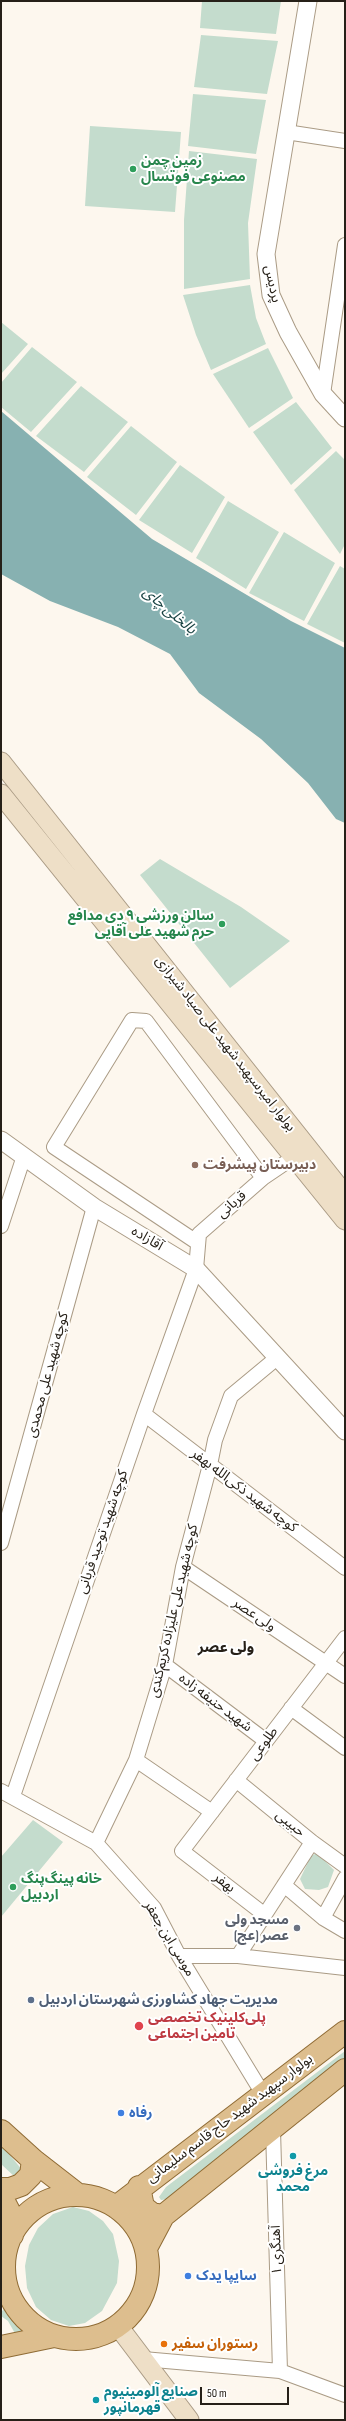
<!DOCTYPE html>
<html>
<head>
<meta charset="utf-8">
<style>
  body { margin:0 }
  #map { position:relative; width:346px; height:2421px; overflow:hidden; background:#fdf7ee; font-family:"Sofia Sans Condensed",sans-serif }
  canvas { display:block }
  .frame { position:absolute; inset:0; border:2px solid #262018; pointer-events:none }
  .scale { position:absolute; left:200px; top:2387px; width:89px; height:18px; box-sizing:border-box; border:2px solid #262018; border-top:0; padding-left:5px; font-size:12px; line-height:14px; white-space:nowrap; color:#262018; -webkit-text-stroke:3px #fff; paint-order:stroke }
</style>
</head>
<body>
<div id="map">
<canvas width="346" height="2421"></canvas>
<div class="frame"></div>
<div class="scale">50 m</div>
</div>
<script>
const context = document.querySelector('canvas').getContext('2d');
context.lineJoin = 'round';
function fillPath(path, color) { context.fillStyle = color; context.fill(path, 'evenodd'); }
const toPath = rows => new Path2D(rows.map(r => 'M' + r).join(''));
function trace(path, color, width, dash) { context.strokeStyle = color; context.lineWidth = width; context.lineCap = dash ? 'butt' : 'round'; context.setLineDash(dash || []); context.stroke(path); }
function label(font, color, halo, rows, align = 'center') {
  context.font = font + ' "Sofia Sans Condensed","Noto Sans Arabic",sans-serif'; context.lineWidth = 4; context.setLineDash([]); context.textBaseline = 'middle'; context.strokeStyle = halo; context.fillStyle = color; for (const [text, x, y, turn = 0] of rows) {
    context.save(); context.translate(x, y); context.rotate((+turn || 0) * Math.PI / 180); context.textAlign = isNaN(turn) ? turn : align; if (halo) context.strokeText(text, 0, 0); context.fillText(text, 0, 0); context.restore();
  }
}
fillPath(toPath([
  [202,1,281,1,276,34,200,28],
  [201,35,278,41,267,94,194,87],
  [193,94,266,100,256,154,188,146],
  [90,126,181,132,175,212,85,206],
  [189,151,257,159,248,223,250,279,184,289,184,220],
  [250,285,256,318,266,344,211,370,196,335,183,295],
  [1,322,28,344,1,374],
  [32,347,77,382,31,432,1,407,1,383],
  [268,348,293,398,249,428,213,374],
  [81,386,128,422,84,472,36,436],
  [296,402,332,448,291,485,253,432],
  [131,426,177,462,136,515,87,477],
  [336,451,345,460,345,544,340,554,294,490],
  [180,465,225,497,192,553,139,520],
  [228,501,279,532,246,589,196,558],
  [284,532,335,563,304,621,249,593],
  [340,566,345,569,345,643,307,624],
  [160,859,241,907,290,941,230,988,140,875],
  [33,1820,63,1842,1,1917,1,1857],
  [317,1853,334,1870,328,1887,319,1890,305,1889,300,1879,311,1856],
  [345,2051,345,2063,168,2199,161,2200,159,2197,166,2187],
  [1,2144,23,2171,16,2178,1,2164],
  [73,2207,89,2211,103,2221,113,2234,119,2261,117,2283,102,2311,85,2323,69,2326,51,2320,36,2307,27,2288,25,2266,29,2245,38,2228,53,2214],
  [7,2306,22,2327,31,2332,17,2337,8,2321,1,2316,1,2312]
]), '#c4dccd');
fillPath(toPath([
  [1,411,152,539,291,621,345,648,345,823,336,819,308,783,261,739,199,693,170,654,118,627,50,601,1,574]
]), '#87b1b1');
const minor = toPath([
  [286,132,345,141],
  [323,394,345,245],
  [1,1226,24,1156],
  [198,1243,54,1147,132,1020,146,1021,263,1178],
  [144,1414,345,1568],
  [1,1543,94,1207],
  [183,1567,345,1676],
  [165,1665,266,1741],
  [291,1708,345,1748],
  [136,1760,212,1812],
  [236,1780,312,1842,345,1866],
  [1,1791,96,1843,154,1908,179,1956,263,2094],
  [13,1796,144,1414,196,1269,199,1234,263,1178,294,1157],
  [96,1843,136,1760,165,1665,183,1567,210,1465,215,1440,231,1396,278,1357],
  [284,1885,323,1918,345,1931],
  [265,1915,182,1851,345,1638],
  [323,1918,345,1878],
  [179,1956,238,1956,345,1968],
  [238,1956,312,1842],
  [273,2130,280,2371],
  [143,2359,280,2371,345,2395]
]);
const tertiary = toPath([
  [308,1,266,254,271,295,288,332,323,394,345,418],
  [1,1140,94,1207,196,1269,345,1431]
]);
const secondary = toPath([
  [1,762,345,1195],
  [1,794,345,1220],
  [118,2326,189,2420]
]);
const primary = toPath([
  [1,2131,33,2160,78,2195],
  [139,2187,143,2207,152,2214,163,2216],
  [1,2189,10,2189,21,2185,31,2175,33,2160],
  '4 2267a72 72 0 1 1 144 0a72 72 0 1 1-144 0Z',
  [1,2196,13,2219,12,2235],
  [116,2207,345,2032],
  [146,2248,163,2216,345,2070],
  [1,2347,54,2336]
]);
trace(minor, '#aa9b85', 16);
trace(tertiary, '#aa9b85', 19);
trace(secondary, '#aa9b85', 21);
trace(primary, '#8f6b34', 24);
trace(minor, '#fff', 14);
trace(tertiary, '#fff', 17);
trace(secondary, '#eedfc7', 19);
trace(primary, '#ddbe8e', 22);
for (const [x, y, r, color] of [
  [133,169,4,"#2e9e5b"],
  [222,924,4,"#2e9e5b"],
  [195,1165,4,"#8d6e63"],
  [13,1887,4,"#2e9e5b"],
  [297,1928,4,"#6b7280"],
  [31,2000,4,"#5c6f8a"],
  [139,2026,5,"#e0444e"],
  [121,2113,4,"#3f7fe0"],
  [293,2156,4,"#0f9aa8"],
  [188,2276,4,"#3f7fe0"],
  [164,2344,4,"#e8710a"],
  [96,2400,4,"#0f9aa8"]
]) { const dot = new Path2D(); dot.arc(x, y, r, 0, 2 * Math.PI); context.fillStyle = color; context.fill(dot); trace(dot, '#fff', 1.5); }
label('bold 14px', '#27864d', '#fff', [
  ["زمین چمن",141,161],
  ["مصنوعی فوتسال",141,177],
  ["سالن ورزشی ۹ دی مدافع",214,916,"right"],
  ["حرم شهید علی آقایی",214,932,"right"],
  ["خانه پینگ‌پنگ",21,1879],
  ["اردبیل",21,1895]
], 'left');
label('14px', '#262018', '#fff', [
  ["پردیس",272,284,78],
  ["بولوار امیرسپهبد شهید علی صیاد شیرازی",225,1044,52],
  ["قربانی",232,1205,-41],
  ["آقازاده",147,1239,31],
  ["کوچه شهید علی محمدی",48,1375,-75],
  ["کوچه شهید ذکی‌الله بهفر",244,1491,37],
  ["کوچه شهید توحید قربانی",103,1532,-71],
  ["کوچه شهید علی علیزاده کریم‌کندی",174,1611,-77],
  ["ولی عصر",254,1615,34],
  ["شهید حنیفه زاده",215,1703,37],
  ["طلوعی",264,1744,-53],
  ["حبیبی",290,1824,39],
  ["بهفر",224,1883,38],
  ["موسی ابن جعفر",169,1939,59],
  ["بولوار سپهبد شهید حاج قاسم سلیمانی",230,2119,-37],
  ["آهنگری ۱",277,2250,-92]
]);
label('bold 14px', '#785e54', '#fff', [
  ["دبیرستان پیشرفت",203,1165]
], 'left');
label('bold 14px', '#5b616d', '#fff', [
  ["مسجد ولی",289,1920],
  ["عصر (عج)",289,1936]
], 'right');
label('bold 14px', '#4e5e75', '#fff', [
  ["مدیریت جهاد کشاورزی شهرستان اردبیل",39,2000]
], 'left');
label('bold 14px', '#be3a42', '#fff', [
  ["پلی‌کلینیک تخصصی",148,2018],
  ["تامین اجتماعی",148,2034]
], 'left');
label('bold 14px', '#366cbe', '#fff', [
  ["رفاه",129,2113],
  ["سایپا یدک",196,2276]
], 'left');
label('bold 14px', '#0d838f', '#fff', [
  ["مرغ فروشی",293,2171],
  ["محمد",293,2187],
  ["صنایع آلومینیوم",104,2392,"left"],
  ["قهرمانپور",104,2408,"left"]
]);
label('bold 14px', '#c56008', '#fff', [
  ["رستوران سفیر",172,2344]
], 'left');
label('italic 15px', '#153f3f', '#fff', [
  ["بالخلی چای",169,611,40]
]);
label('bold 15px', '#262018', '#fff', [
  ["ولی عصر",226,1648]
]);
</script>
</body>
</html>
